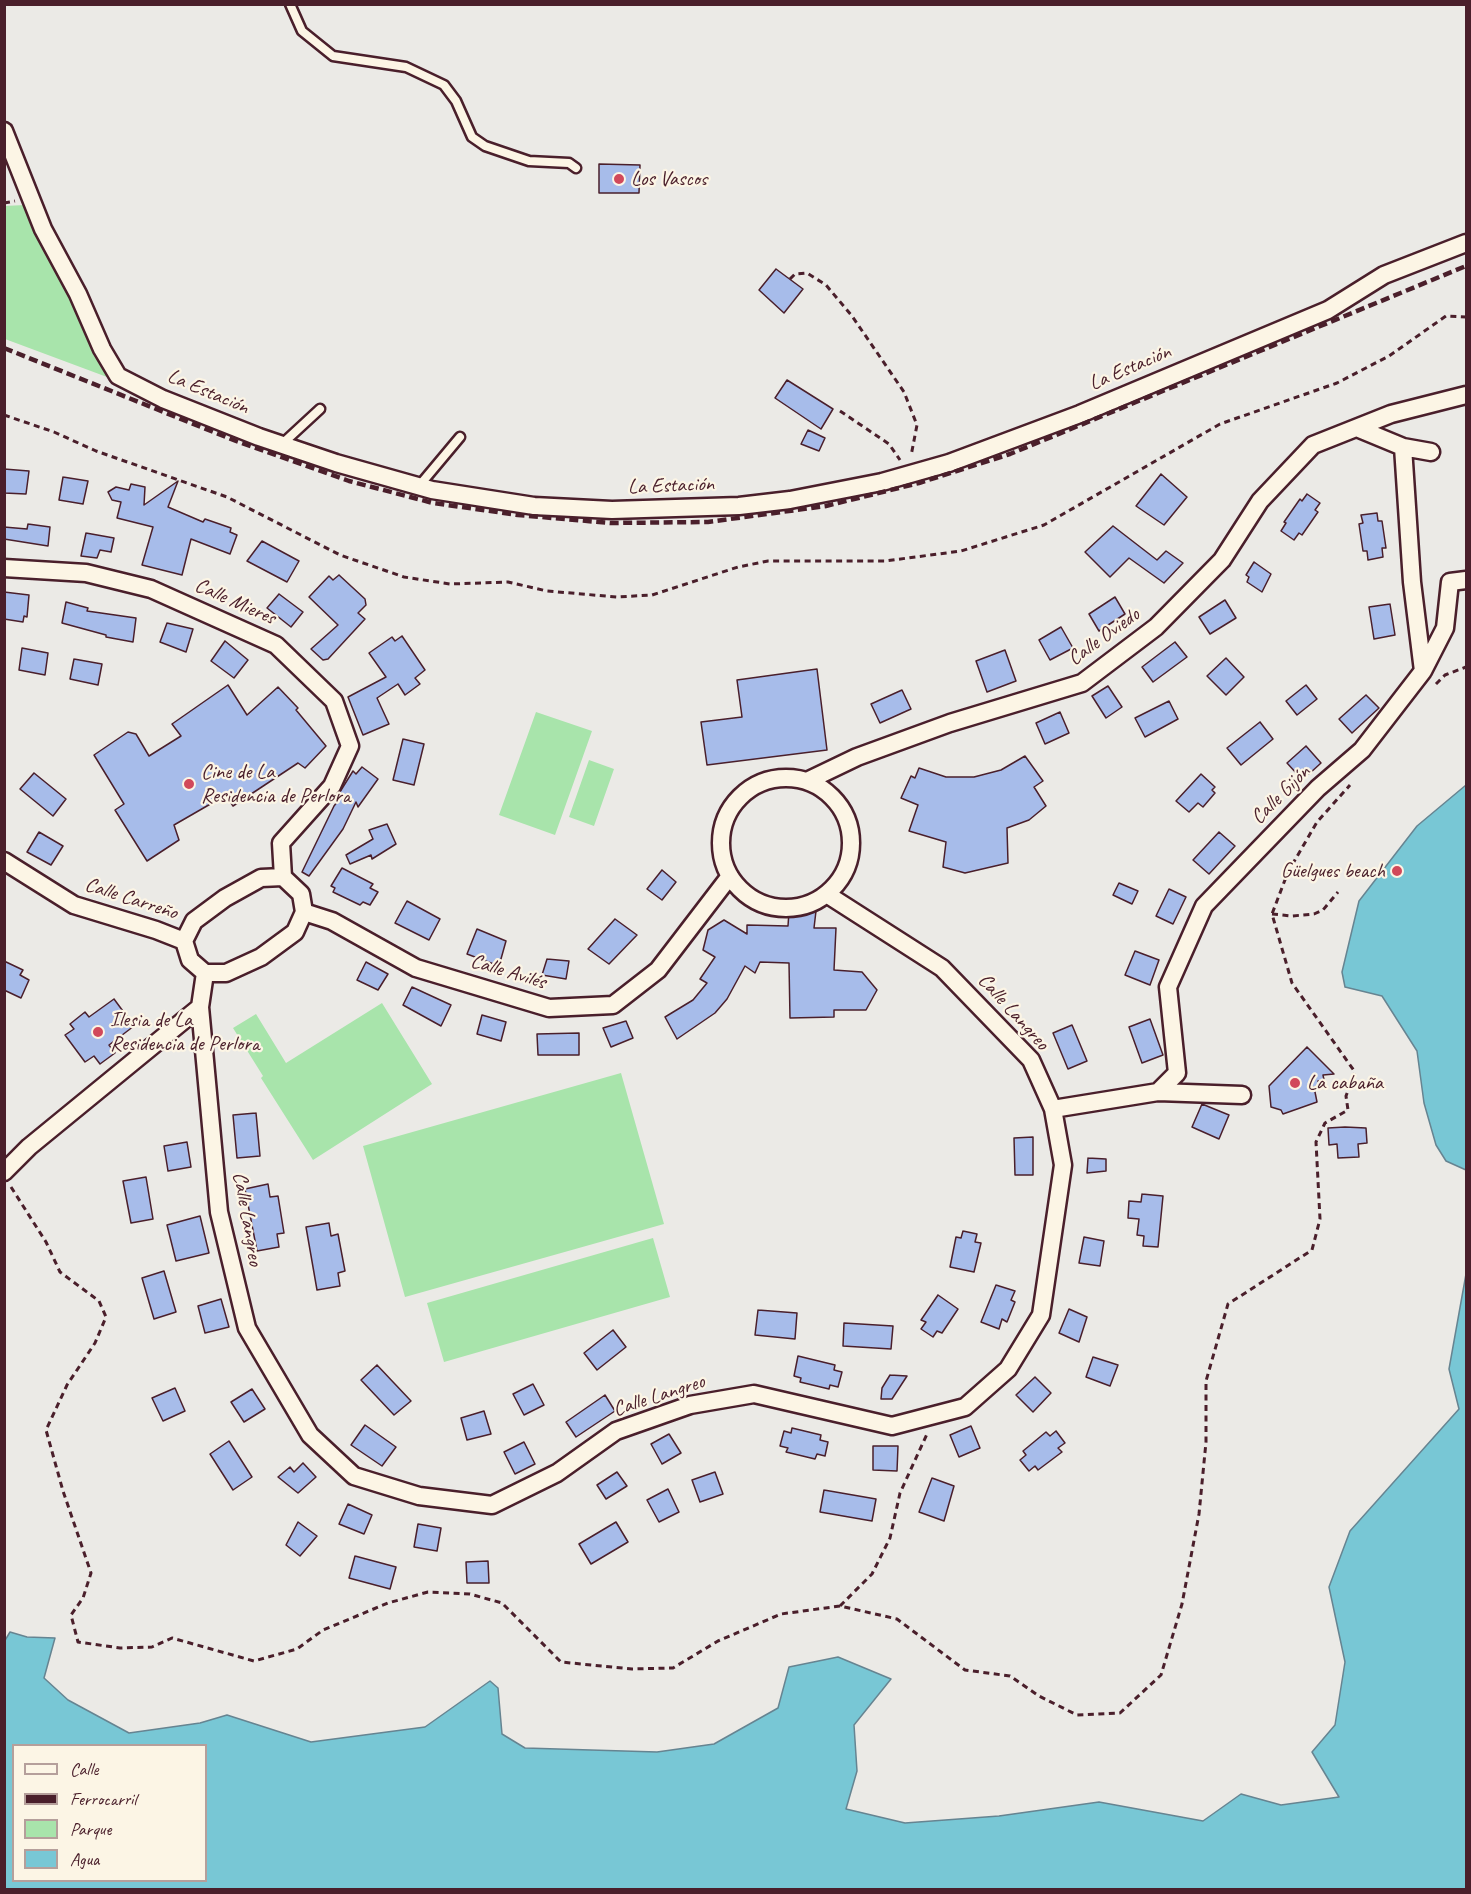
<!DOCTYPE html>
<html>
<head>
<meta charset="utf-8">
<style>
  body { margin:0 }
  #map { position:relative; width:1471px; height:1894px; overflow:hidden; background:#ebeae6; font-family:Caveat,sans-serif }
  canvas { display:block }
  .frame { position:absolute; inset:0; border:6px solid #4a1f2b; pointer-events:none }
  .legend { position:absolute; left:12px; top:1744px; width:195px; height:138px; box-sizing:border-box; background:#fcf5e5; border:2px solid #b59f9b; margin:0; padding:8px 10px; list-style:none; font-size:18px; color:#4a1f2b }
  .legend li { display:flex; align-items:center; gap:12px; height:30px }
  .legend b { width:30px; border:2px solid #b59f9b }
</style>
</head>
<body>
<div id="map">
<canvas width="1471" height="1894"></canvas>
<div class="frame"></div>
<ul class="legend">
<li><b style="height:8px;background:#fcf5e5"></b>Calle</li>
<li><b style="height:8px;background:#4a1f2b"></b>Ferrocarril</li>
<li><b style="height:16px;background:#a8e4ab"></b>Parque</li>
<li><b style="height:16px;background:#78c7d5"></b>Agua</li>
</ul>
</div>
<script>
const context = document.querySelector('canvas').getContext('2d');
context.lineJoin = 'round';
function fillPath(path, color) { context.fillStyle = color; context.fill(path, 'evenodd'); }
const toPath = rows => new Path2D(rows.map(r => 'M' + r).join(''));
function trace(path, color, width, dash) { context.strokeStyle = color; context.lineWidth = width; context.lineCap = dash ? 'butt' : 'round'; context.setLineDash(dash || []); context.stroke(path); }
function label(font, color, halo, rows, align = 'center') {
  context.font = font + ' Caveat,sans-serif'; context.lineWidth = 4.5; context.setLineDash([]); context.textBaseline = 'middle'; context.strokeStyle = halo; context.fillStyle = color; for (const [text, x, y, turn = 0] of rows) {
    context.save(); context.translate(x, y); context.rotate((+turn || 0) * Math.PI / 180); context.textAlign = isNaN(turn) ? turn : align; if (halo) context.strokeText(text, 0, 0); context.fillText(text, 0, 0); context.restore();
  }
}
fillPath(toPath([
  [25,205,107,377,5,339,4,206],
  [536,712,592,731,555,835,499,815],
  [589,760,614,769,594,826,569,817],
  [382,1003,432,1084,313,1160,261,1078,263,1076,233,1028,256,1014,286,1063],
  [621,1073,664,1224,405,1297,363,1146],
  [653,1238,670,1297,444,1362,427,1303]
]), '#a8e4ab');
const water = toPath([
  [1466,785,1466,1170,1446,1161,1436,1145,1424,1103,1417,1051,1382,996,1345,987,1342,972,1359,901,1417,826,1466,785],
  [1466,1274,1466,1889,5,1889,4,1642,10,1632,27,1637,55,1638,44,1678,68,1700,129,1733,200,1723,227,1715,311,1742,425,1727,490,1681,498,1688,502,1734,525,1748,657,1752,714,1744,778,1708,789,1667,838,1657,891,1679,854,1725,857,1771,846,1809,905,1823,999,1816,1099,1802,1203,1821,1241,1794,1281,1805,1339,1797,1312,1752,1335,1725,1345,1662,1329,1587,1350,1531,1459,1409,1449,1369,1466,1274],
  [14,1746,206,1746,206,1880,14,1880,14,1746]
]);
fillPath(water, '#78c7d5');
trace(water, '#668491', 1.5);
const building = toPath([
  [599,164,640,165,639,193,599,193,599,164],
  [776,269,803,289,784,313,759,290,776,269],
  [787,380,833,409,821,429,775,398,787,380],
  [808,430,825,438,819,451,801,444,808,430],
  [4,469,29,471,26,494,4,493,4,469],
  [1161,474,1187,497,1164,525,1136,506,1161,474],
  [63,477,88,481,83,504,59,500,63,477],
  [178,481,168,507,203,522,205,519,231,528,230,532,237,535,230,554,191,539,182,575,142,565,153,527,117,518,121,502,112,500,108,492,116,487,129,490,131,484,145,487,144,505,178,481],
  [1307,494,1320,503,1315,510,1318,512,1302,535,1299,533,1294,540,1281,531,1286,523,1284,522,1300,499,1302,501,1307,494],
  [1377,513,1378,521,1382,521,1386,548,1382,548,1383,557,1368,560,1367,551,1363,551,1359,524,1363,523,1361,515,1377,513],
  [28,524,50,527,48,546,4,539,4,527,27,529,28,524],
  [1113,526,1157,560,1166,551,1183,563,1164,583,1129,558,1110,577,1085,552,1113,526],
  [86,533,114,538,111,552,100,550,97,558,81,556,86,533],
  [262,541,299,561,287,582,247,561,262,541],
  [1254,562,1271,574,1262,592,1247,582,1249,577,1246,575,1254,562],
  [339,575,365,599,366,605,358,613,365,619,328,659,323,660,311,649,338,625,309,597,329,576,333,580,339,575],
  [4,592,29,595,27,617,24,616,23,622,4,619,4,592],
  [279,594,303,612,291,627,267,608,279,594],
  [1115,597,1125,614,1099,631,1089,614,1115,597],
  [1225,600,1236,618,1210,634,1199,617,1225,600],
  [66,602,88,608,87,611,136,618,133,642,106,637,106,635,62,623,66,602],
  [1390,604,1395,635,1374,639,1369,607,1390,604],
  [167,623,193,629,186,652,160,642,167,623],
  [1061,627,1073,648,1050,660,1039,640,1061,627],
  [402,636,425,670,415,678,420,684,405,695,398,684,377,698,389,724,363,735,348,697,386,677,369,653,392,637,395,641,402,636],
  [225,641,248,660,234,678,211,661,225,641],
  [1175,642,1187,657,1153,682,1142,667,1175,642],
  [22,648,48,653,45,675,19,670,22,648],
  [1005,650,1016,681,987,692,976,661,1005,650],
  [1226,658,1244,677,1226,695,1207,676,1226,658],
  [74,659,102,664,98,685,70,679,74,659],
  [817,669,827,750,707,765,701,722,742,717,737,680,817,669],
  [228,685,247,715,278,687,298,708,296,710,326,746,305,768,298,763,233,806,226,795,174,825,179,840,147,861,115,810,124,804,94,755,128,732,136,734,149,756,181,736,172,724,228,685],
  [1306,685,1317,699,1297,715,1286,701,1306,685],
  [1108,686,1122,707,1106,718,1092,696,1108,686],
  [902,690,911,709,880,723,871,704,902,690],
  [1366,695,1379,708,1352,733,1339,719,1366,695],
  [1169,701,1178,719,1145,737,1135,718,1169,701],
  [1060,712,1069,733,1045,744,1036,723,1060,712],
  [1260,722,1273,739,1241,765,1227,748,1260,722],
  [403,739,424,744,414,785,393,780,403,739],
  [1306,746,1321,763,1309,774,1304,769,1298,775,1287,763,1306,746],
  [1025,756,1043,781,1034,787,1046,806,1029,820,1007,828,1008,863,965,873,943,867,946,842,909,831,918,805,901,798,911,776,915,778,919,768,946,777,974,777,1001,770,1025,756],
  [362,767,378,779,358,807,356,802,343,829,309,876,302,872,334,806,341,797,338,795,353,771,356,774,362,767],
  [34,773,66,799,53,816,20,789,34,773],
  [1201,774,1215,787,1212,790,1215,793,1203,807,1198,803,1189,812,1176,801,1201,774],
  [387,824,396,844,372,859,371,855,350,864,346,855,373,839,369,830,387,824],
  [39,832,63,846,51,865,27,852,39,832],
  [1219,832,1235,846,1209,874,1193,860,1219,832],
  [342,868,373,884,370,888,378,892,370,905,363,902,360,905,333,892,335,888,331,886,342,868],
  [662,870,676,882,662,900,647,889,662,870],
  [1119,883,1138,891,1132,904,1113,895,1119,883],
  [1169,889,1186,897,1173,924,1156,916,1169,889],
  [407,901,440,919,429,940,395,923,407,901],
  [789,911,816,911,814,928,836,928,834,970,862,972,877,990,866,1010,834,1010,834,1017,790,1018,789,963,760,962,755,973,745,966,727,999,715,1013,677,1039,665,1017,693,1000,707,983,700,979,715,957,703,950,708,930,724,920,747,934,747,925,788,926,789,911],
  [615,919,637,935,609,964,588,949,615,919],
  [477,929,506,941,499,966,467,954,477,929],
  [1135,951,1159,960,1150,985,1125,975,1135,951],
  [547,959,569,961,566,979,542,975,547,959],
  [4,961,23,970,20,975,29,980,21,998,4,990,4,961],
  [366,962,388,974,378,990,357,980,366,962],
  [412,987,451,1005,441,1026,403,1005,412,987],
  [114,999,134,1026,109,1045,115,1053,100,1064,94,1056,85,1062,65,1035,74,1029,70,1024,85,1012,89,1017,114,999],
  [482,1015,506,1022,501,1041,477,1034,482,1015],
  [1150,1019,1163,1055,1142,1063,1129,1027,1150,1019],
  [626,1021,633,1038,611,1047,603,1028,626,1021],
  [1072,1025,1087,1061,1068,1069,1053,1033,1072,1025],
  [579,1033,579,1055,538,1055,537,1034,579,1033],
  [1307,1047,1334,1074,1323,1075,1324,1080,1318,1081,1320,1086,1314,1087,1317,1102,1283,1114,1281,1110,1271,1107,1269,1086,1307,1047],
  [1202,1104,1229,1115,1219,1139,1192,1127,1202,1104],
  [256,1113,260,1156,237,1158,233,1115,256,1113],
  [1345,1127,1366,1128,1367,1143,1358,1144,1359,1157,1338,1158,1337,1144,1329,1145,1328,1128,1345,1127],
  [1033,1137,1033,1175,1015,1175,1014,1138,1033,1137],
  [187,1142,191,1167,168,1171,164,1146,187,1142],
  [1088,1158,1106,1159,1106,1171,1087,1173,1088,1158],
  [146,1177,153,1219,131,1223,123,1181,146,1177],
  [268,1184,270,1197,278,1196,284,1233,277,1234,279,1247,257,1251,245,1189,268,1184],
  [1142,1194,1163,1196,1158,1247,1143,1246,1144,1236,1137,1235,1139,1219,1128,1218,1129,1201,1141,1202,1142,1194],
  [200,1216,209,1253,176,1261,167,1225,200,1216],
  [329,1223,331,1236,338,1234,345,1271,338,1273,340,1286,317,1290,306,1227,329,1223],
  [963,1231,977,1234,975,1242,981,1243,974,1272,950,1267,956,1237,961,1238,963,1231],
  [1084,1237,1104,1241,1100,1266,1079,1263,1084,1237],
  [164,1271,176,1312,154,1319,142,1278,164,1271],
  [996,1285,1015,1291,1011,1300,1015,1302,1007,1322,1002,1319,999,1329,981,1322,996,1285],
  [938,1295,958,1309,942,1333,937,1331,933,1337,921,1329,926,1322,921,1320,938,1295],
  [221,1299,229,1327,205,1333,198,1306,221,1299],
  [1069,1309,1087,1317,1079,1342,1059,1333,1069,1309],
  [758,1310,797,1313,795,1339,755,1335,758,1310],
  [844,1323,893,1326,891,1349,843,1346,844,1323],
  [613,1330,626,1347,597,1370,584,1353,613,1330],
  [798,1356,835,1365,834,1370,842,1372,838,1387,830,1385,829,1389,800,1382,801,1378,794,1376,798,1356],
  [1093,1357,1118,1365,1110,1386,1086,1377,1093,1357],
  [377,1365,411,1401,394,1415,361,1380,377,1365],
  [890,1375,907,1376,892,1399,881,1399,882,1388,890,1375],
  [1035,1377,1051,1393,1033,1412,1016,1395,1035,1377],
  [533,1384,544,1405,524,1415,513,1394,533,1384],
  [175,1388,185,1411,163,1421,152,1398,175,1388],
  [252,1389,265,1409,244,1422,231,1402,252,1389],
  [605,1395,615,1411,576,1437,566,1422,605,1395],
  [484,1411,491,1434,467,1440,461,1418,484,1411],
  [365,1425,396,1447,382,1466,351,1445,365,1425],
  [971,1426,980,1448,959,1457,950,1435,971,1426],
  [792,1428,821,1435,820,1440,828,1442,825,1456,817,1454,815,1459,786,1452,788,1448,780,1446,784,1431,791,1433,792,1428],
  [1056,1431,1065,1443,1058,1448,1062,1452,1038,1470,1035,1466,1029,1471,1020,1460,1026,1455,1023,1451,1046,1432,1050,1436,1056,1431],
  [669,1434,681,1453,662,1464,651,1444,669,1434],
  [229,1441,252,1477,233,1490,210,1454,229,1441],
  [524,1442,535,1464,515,1474,504,1452,524,1442],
  [873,1446,898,1446,897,1471,873,1470,873,1446],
  [303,1463,316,1477,298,1493,278,1477,290,1467,294,1472,303,1463],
  [617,1472,627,1486,606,1499,597,1485,617,1472],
  [715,1472,723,1494,700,1502,692,1480,715,1472],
  [932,1478,954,1486,944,1521,919,1512,932,1478],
  [668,1489,679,1512,659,1522,647,1500,668,1489],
  [824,1490,876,1499,872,1521,820,1512,824,1490],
  [348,1504,372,1515,364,1534,339,1524,348,1504],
  [298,1522,317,1536,300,1556,286,1545,298,1522],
  [616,1522,628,1542,591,1564,579,1544,616,1522],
  [418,1524,441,1528,437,1551,414,1547,418,1524],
  [355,1556,396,1567,390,1589,349,1578,355,1556],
  [488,1561,489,1583,467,1583,466,1562,488,1561]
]);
fillPath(building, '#a7bcea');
trace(building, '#4a1f2b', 1.5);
const service = toPath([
  [290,4,302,31,333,56,406,67,444,85,456,101,472,137,485,146,529,161,569,163,576,168],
  [281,445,320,409],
  [419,486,460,437]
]);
const minor = toPath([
  [4,131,43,229,78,294,102,349,118,376,163,399,259,437,336,463,432,490,534,506,612,510,739,506,790,500,882,482,949,463,1080,414,1328,310,1384,275,1466,243],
  [1357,428,1403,447],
  [4,568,86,573,151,589,276,645,334,701,350,746,332,786,281,843,283,877],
  [1423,671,1445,628,1450,582,1466,580],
  '721 843a65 65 0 1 1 130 0a65 65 0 1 1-130 0Z',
  [807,781,857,757,950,723,1082,683,1156,627,1222,560,1260,501,1313,445,1391,414,1466,395],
  [4,861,74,905,156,930,184,941],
  [283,877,301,894,304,912,295,932,261,957,226,973,205,973,190,960,184,941,194,921,225,898,261,878,283,877],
  [304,912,332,921,416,968,549,1008,613,1005,658,970,730,876],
  [205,973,200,1007,219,1212,247,1328,310,1435,354,1476,419,1496,492,1505,557,1473,616,1431,690,1405,754,1394,892,1426,965,1407,1008,1369,1041,1315,1063,1165,1053,1109,1031,1060,942,968,828,895],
  [1158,1092,1242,1095],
  [1053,1109,1158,1092,1177,1073,1168,987,1204,906,1318,788,1362,750,1423,671,1412,582,1403,447,1431,452],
  [4,1172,29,1147,200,1007]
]);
trace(service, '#4a1f2b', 13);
trace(minor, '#4a1f2b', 21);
trace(toPath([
  [4,203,15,201],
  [790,279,795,274,807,273,826,285,852,316,904,392,917,425,911,456],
  [840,411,889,444,900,460],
  [4,415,54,432,96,451,227,497,340,555,404,577,450,584,508,582,547,591,617,597,652,595,738,567,768,561,885,561,961,551,1044,525,1220,424,1337,383,1389,356,1446,316,1466,317],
  [1436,684,1445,675,1466,667],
  [1272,914,1292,916,1314,914,1323,910,1338,892],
  [11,1187,46,1242,60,1272,99,1301,106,1317,95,1343,67,1385,46,1430,63,1491,91,1573,83,1598,71,1615,78,1642,120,1648,152,1647,172,1638,254,1661,297,1649,323,1630,388,1603,428,1592,470,1594,502,1603,561,1662,632,1669,673,1668,718,1641,781,1614,840,1606,897,1619,965,1670,1010,1676,1039,1696,1077,1715,1120,1713,1161,1675,1182,1604,1199,1514,1206,1442,1206,1381,1228,1304,1312,1250,1320,1219,1316,1142,1325,1123,1348,1110,1346,1096,1355,1072,1292,983,1272,914,1288,872,1317,822,1350,785],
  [840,1606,872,1574,890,1538,900,1493,927,1434]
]), '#4a1f2b', 3, [6, 4.5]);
trace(service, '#fcf5e5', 8);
trace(minor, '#fcf5e5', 16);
trace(toPath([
  [4,348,236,441,349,481,433,503,518,515,610,523,708,522,826,506,919,483,1010,454,1466,266]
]), '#4a1f2b', 4.5, [9, 4.5]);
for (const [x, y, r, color] of [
  [619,179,6,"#d1495b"],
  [189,784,6,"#d1495b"],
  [1397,871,6,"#d1495b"],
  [98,1032,6,"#d1495b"],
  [1295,1083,6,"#d1495b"]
]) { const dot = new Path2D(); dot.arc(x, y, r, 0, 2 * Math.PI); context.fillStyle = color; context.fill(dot); trace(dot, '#fcf5e5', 2); }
label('21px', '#4a1f2b', '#fcf5e5', [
  ["Los Vascos",631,179],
  ["Cine de La",201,772],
  ["Residencia de Perlora",201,796],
  ["Güelgues beach",1385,871,"right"],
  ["Ilesia de La",110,1020],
  ["Residencia de Perlora",110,1044],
  ["La cabaña",1307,1083]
], 'left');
label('21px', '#4a1f2b', '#fcf5e5', [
  ["La Estación",1130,368,-23],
  ["La Estación",208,392,23],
  ["La Estación",671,486,-2],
  ["Calle Mieres",235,602,24],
  ["Calle Oviedo",1104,637,-36],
  ["Calle Gijón",1281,795,-45],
  ["Calle Carreño",131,899,18],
  ["Calle Avilés",508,972,17],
  ["Calle Langreo",1013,1012,48],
  ["Calle Langreo",247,1219,80],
  ["Calle Langreo",659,1396,-18]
]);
</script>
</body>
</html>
